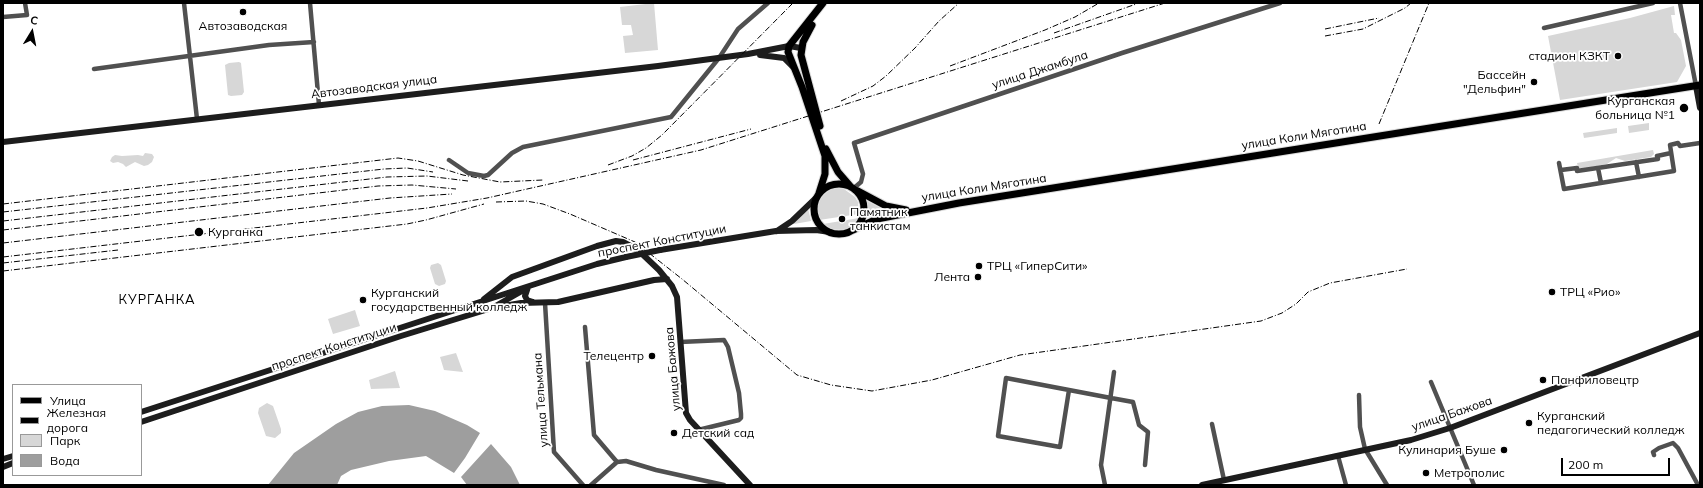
<!DOCTYPE html>
<html>
<head>
<meta charset="utf-8">
<style>
  body { margin:0 }
  #map { position:relative; width:1703px; height:488px; overflow:hidden; background:#fff; font-family:Mulish,sans-serif }
  canvas { display:block }
  .frame { position:absolute; inset:0; border:4px solid #000; pointer-events:none }
  .legend { position:absolute; left:12px; top:384px; width:130px; height:92px; box-sizing:border-box; background:#fff; border:1px solid #999; margin:0; padding:5px 7px; list-style:none; font-size:12px; color:#000 }
  .legend li { display:flex; align-items:center; gap:8px; height:20px }
  .legend b { width:20px; border:1px solid #999 }
  .north { position:absolute; left:12px; top:12px; width:40px; height:40px; -webkit-text-stroke:3px #fff; paint-order:stroke; rotate:10deg; font-size:11px; font-weight:700; line-height:16px; text-align:center; color:#000 }
  .north::after { content:''; display:block; margin:auto; width:14px; height:18px; background:#000; clip-path:polygon(50% 0,100% 100%,50% 72%,0 100%) }
  .scale { position:absolute; left:1561px; top:458px; width:109px; height:18px; box-sizing:border-box; border:2px solid #000; border-top:0; padding-left:5px; font-size:12px; line-height:14px; white-space:nowrap; color:#000; -webkit-text-stroke:3px #fff; paint-order:stroke }
</style>
</head>
<body>
<div id="map">
<canvas width="1703" height="488"></canvas>
<div class="frame"></div>
<ul class="legend">
<li><b style="height:5px;background:#000"></b>Улица</li>
<li><b style="height:5px;background:#000"></b>Железная дорога</li>
<li><b style="height:11px;background:#d7d7d7"></b>Парк</li>
<li><b style="height:11px;background:#9e9e9e"></b>Вода</li>
</ul>
<div class="north">С</div>
<div class="scale">200 m</div>
</div>
<script>
const context = document.querySelector('canvas').getContext('2d');
context.lineJoin = 'round';
function fillPath(path, color) { context.fillStyle = color; context.fill(path, 'evenodd'); }
const toPath = rows => new Path2D(rows.map(r => 'M' + r).join(''));
function trace(path, color, width, dash) { context.strokeStyle = color; context.lineWidth = width; context.lineCap = dash ? 'butt' : 'round'; context.setLineDash(dash || []); context.stroke(path); }
function label(font, color, halo, rows, align = 'center') {
  context.font = font + ' Mulish,sans-serif'; context.lineWidth = 3.5; context.setLineDash([]); context.textBaseline = 'middle'; context.strokeStyle = halo; context.fillStyle = color; for (const [text, x, y, turn = 0] of rows) {
    context.save(); context.translate(x, y); context.rotate((+turn || 0) * Math.PI / 180); context.textAlign = isNaN(turn) ? turn : align; if (halo) context.strokeText(text, 0, 0); context.fillText(text, 0, 0); context.restore();
  }
}
fillPath(toPath([
  [654,3,658,50,625,53,623,36,633,35,631,25,622,25,620,7],
  [1674,6,1675,15,1671,15,1674,33,1676,33,1681,40,1686,66,1677,82,1560,100,1548,36,1630,18],
  [239,62,241,63,244,92,242,95,231,96,228,95,225,65,229,63],
  [1649,123,1649,130,1629,133,1628,126],
  [1617,128,1617,133,1584,138,1583,133],
  [1653,150,1654,154,1651,157,1625,161,1616,158,1607,164,1581,169,1578,167,1577,163],
  [145,153,152,154,154,157,152,162,148,165,144,166,135,162,126,167,123,164,118,162,113,163,110,161,112,157,115,155,122,156,138,155,143,156],
  [838,188,844,189,855,197,858,202,859,214,819,220,816,209,821,197,831,189],
  [866,201,867,201,893,214,867,218,866,217,868,211],
  [808,208,811,221,794,224,795,222],
  [859,218,852,227,844,230,831,229,823,224],
  [438,263,441,265,446,281,445,284,439,286,435,284,430,268,431,265],
  [355,310,360,326,333,334,328,319],
  [456,353,463,372,444,370,440,357],
  [395,371,400,388,371,389,369,380],
  [267,403,273,406,281,429,281,433,275,438,266,436,258,413,259,408]
]), '#d7d7d7');
fillPath(toPath([
  [409,405,435,411,467,425,480,433,465,458,454,473,426,456,389,461,351,470,341,476,337,485,268,485,294,453,336,424,358,412,382,406],
  [491,444,511,467,520,485,467,485,461,477]
]), '#9e9e9e');
const primary = toPath([
  [812,25,803,42,801,55,820,126],
  [826,149,838,172,851,187],
  '814 209a25 25 0 1 1 50 0a25 25 0 1 1-50 0Z',
  [858,191,886,206,906,210],
  [819,193,825,174,825,156,802,87,788,52,789,46,823,3],
  [853,230,877,219,959,203,1700,85]
]);
trace(primary, '#dbdbdb', 9);
trace(toPath([
  [184,3,197,119],
  [310,3,319,105],
  [1680,3,1696,86],
  [3,17,27,15,25,3],
  [1544,28,1653,3],
  [94,69,269,45,314,42],
  [449,160,468,173,484,176,488,175,512,153,523,147,671,117,719,58,738,29,768,3],
  [1636,162,1639,177],
  [1559,163,1564,189,1674,171,1670,145,1678,143,1680,146,1700,143],
  [1598,168,1601,183],
  [1561,170,1577,168,1577,171,1658,159,1657,156,1671,153],
  [854,188,861,182,863,174,854,143,1122,53,1280,3],
  [545,303,554,452,583,485],
  [585,327,594,435,617,462],
  [680,342,724,340,728,347,739,393,741,414,741,418,739,420,698,430],
  [1431,382,1474,485],
  [1069,390,1060,447,998,436,1006,378,1111,398,1133,402,1139,425,1148,432,1145,465],
  [1359,395,1360,427,1365,449,1387,485],
  [1212,424,1224,480],
  [1654,455,1653,452,1659,448,1673,443,1678,448,1698,485],
  [1338,456,1346,485],
  [617,462,626,461,656,470,724,485],
  [591,485,617,462],
  [1105,485,1101,465,1114,372]
]), '#505050', 4.5);
trace(toPath([
  [760,55,784,58,793,67],
  [1696,86,1700,108],
  [3,142,658,66,748,54,789,46,801,48],
  [777,231,792,221,817,197],
  [660,250,776,231,816,230,830,232],
  [528,287,525,296,527,300,533,302],
  [484,299,512,277,597,246,616,241,623,242,638,250,659,270,672,286,677,297,686,413,690,420,750,485],
  [498,307,521,303,558,302,654,280,667,279],
  [141,412,597,264,626,257],
  [141,422,401,336,492,308,522,291],
  [3,459,13,456],
  [3,467,13,463],
  [1202,485,1411,440,1450,428,1700,333]
]), '#1d1d1d', 6);
trace(primary, '#000', 7);
trace(toPath([
  [1325,29,1379,18],
  [1054,33,1139,3],
  [1325,36,1363,29,1405,8,1411,3],
  [950,66,1045,30,1075,17,1099,3],
  [841,101,873,86,886,76,915,48,939,21,959,3],
  [1379,124,1429,3],
  [633,160,751,129],
  [608,165,632,156,646,148,662,135,793,3],
  [496,202,526,201,543,204,570,214,635,242,682,279,797,375,831,385,872,391,932,380,1020,355,1261,321,1282,313,1296,304,1308,292,1330,283,1407,269],
  [3,204,398,158,418,161,463,175,500,182,543,180],
  [3,212,384,169,407,168,433,172],
  [3,221,387,177,427,176,468,181],
  [3,230,378,186,412,185,456,189],
  [3,243,390,198,452,194],
  [3,257,427,208,487,198,701,150,1165,3],
  [3,263,118,250],
  [3,271,407,224,426,220,484,204]
]), '#000', 1, [6, 2, 1, 2]);
trace(toPath([
  [626,257,660,250]
]), '#1d1d1d', 6);
for (const [x, y, r, color] of [
  [243,12,4,"#000"],
  [1618,56,4,"#000"],
  [1534,82,4,"#000"],
  [1684,108,5,"#000"],
  [842,219,4,"#000"],
  [199,232,5,"#000"],
  [979,266,4,"#000"],
  [978,277,4,"#000"],
  [1552,292,4,"#000"],
  [363,300,4,"#000"],
  [652,356,4,"#000"],
  [1543,380,4,"#000"],
  [1529,423,4,"#000"],
  [674,433,4,"#000"],
  [1504,450,4,"#000"],
  [1426,473,4,"#000"]
]) { const dot = new Path2D(); dot.arc(x, y, r, 0, 2 * Math.PI); context.fillStyle = color; context.fill(dot); trace(dot, '#fff', 1.5); }
label('12px', '#000', '#fff', [
  ["Автозаводская",243,26,"center"],
  ["стадион КЗКТ",1610,56,"right"],
  ["Бассейн",1526,75,"right"],
  ["\"Дельфин\"",1526,89,"right"],
  ["Курганская",1675,101,"right"],
  ["больница №1",1675,115,"right"],
  ["Памятник",850,212],
  ["танкистам",850,226],
  ["Курганка",208,232],
  ["ТРЦ «ГиперСити»",987,266],
  ["Лента",970,277,"right"],
  ["ТРЦ «Рио»",1560,292],
  ["Курганский",371,293],
  ["государственный колледж",371,307],
  ["Телецентр",644,356,"right"],
  ["Панфиловецтр",1551,380],
  ["Курганский",1537,416],
  ["педагогический колледж",1537,430],
  ["Детский сад",682,433],
  ["Кулинария Буше",1496,450,"right"],
  ["Метрополис",1434,473]
], 'left');
label('12px', '#000', '#fff', [
  ["улица Джамбула",1040,70,-18],
  ["Автозаводская улица",374,87,-7],
  ["улица Коли Мяготина",1304,136,-9],
  ["улица Коли Мяготина",984,188,-9],
  ["проспект Конституции",662,241,-11],
  ["проспект Конституции",334,347,-18],
  ["улица Бажова",673,369,-95],
  ["улица Тельмана",541,400,-94],
  ["улица Бажова",1452,414,-19]
]);
context.letterSpacing = '1px';
label('13px', '#000', '#fff', [
  ["КУРГАНКА",157,300]
]);
context.letterSpacing = '0px';
</script>
</body>
</html>
